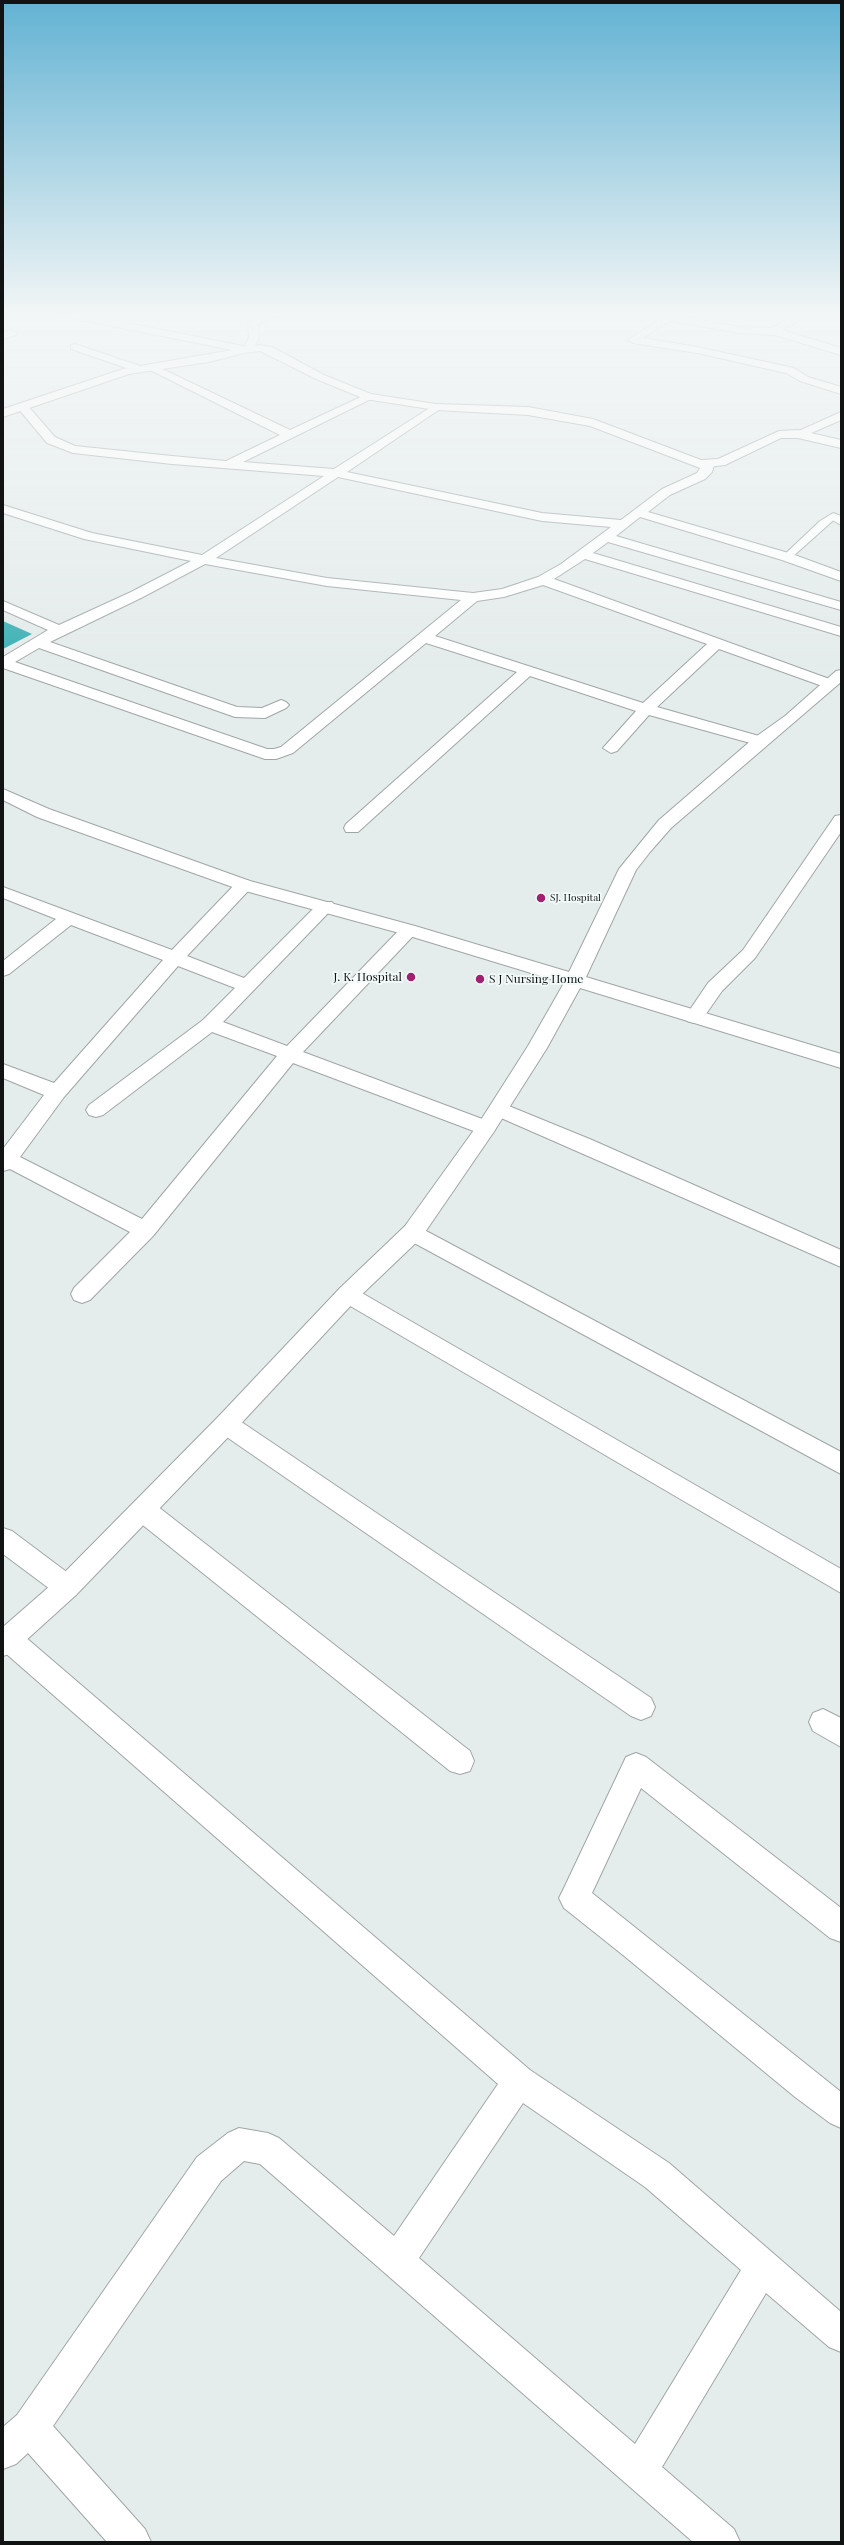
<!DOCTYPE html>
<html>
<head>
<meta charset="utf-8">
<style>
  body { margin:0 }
  #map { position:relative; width:844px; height:2545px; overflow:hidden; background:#e5ecec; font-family:"Playfair Display",serif }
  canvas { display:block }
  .frame { position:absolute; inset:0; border:4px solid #111313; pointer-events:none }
</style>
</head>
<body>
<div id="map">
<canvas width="844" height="2545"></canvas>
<div class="frame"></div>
</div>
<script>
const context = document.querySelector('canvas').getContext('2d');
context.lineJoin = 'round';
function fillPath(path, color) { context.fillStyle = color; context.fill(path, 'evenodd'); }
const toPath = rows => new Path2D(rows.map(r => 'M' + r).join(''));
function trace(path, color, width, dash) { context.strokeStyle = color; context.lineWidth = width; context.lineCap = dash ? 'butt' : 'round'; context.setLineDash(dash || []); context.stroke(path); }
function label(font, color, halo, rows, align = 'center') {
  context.font = font + ' "Playfair Display",serif'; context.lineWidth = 3.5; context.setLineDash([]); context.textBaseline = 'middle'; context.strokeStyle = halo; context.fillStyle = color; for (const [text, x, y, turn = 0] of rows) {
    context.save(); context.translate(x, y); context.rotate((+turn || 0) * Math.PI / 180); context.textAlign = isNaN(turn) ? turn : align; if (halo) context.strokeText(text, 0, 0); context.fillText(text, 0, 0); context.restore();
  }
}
fillPath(toPath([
  [3,621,32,634,3,649]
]), '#39afb3');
const lane = toPath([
  [830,515,837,517,790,559,784,559,784,555,820,521,830,515]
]);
const street = toPath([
  [270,313,286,313,258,324,259,337,253,350,252,352,244,352,243,350,249,337,248,322,270,313],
  [799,313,812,313,782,330,841,348,841,355,775,335,740,333,670,321,643,338,697,347,794,368,808,377,841,387,841,394,800,381,786,373,697,353,633,343,628,340,668,314,740,327,771,328,799,313],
  [12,330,17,333,16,335,3,339,3,332,12,330],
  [75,344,140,366,142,368,140,370,132,370,71,349,71,345,75,344],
  [152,364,290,430,365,395,373,395,375,397,243,462,334,469,436,404,442,407,440,409,347,472,542,513,621,520,662,489,697,473,704,462,712,462,714,465,712,472,705,479,670,495,648,512,792,554,841,572,841,581,782,560,640,517,616,536,841,602,841,610,608,542,593,553,841,627,841,636,585,559,554,579,835,681,837,684,835,687,825,687,719,649,657,707,766,738,768,741,766,744,754,744,649,715,617,751,611,753,603,748,636,711,530,676,358,832,346,832,344,828,346,824,517,672,426,643,293,753,276,759,265,759,3,668,3,657,48,630,3,610,3,601,59,625,131,592,191,561,84,539,3,513,3,505,92,533,202,555,324,476,172,464,73,453,47,443,17,407,19,405,27,405,55,437,75,446,172,456,226,461,280,435,148,369,148,365,152,364],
  [338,477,542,521,611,527,561,564,538,577,502,589,473,593,327,578,216,558,338,477],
  [205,564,327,586,461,600,281,747,274,749,267,749,15,662,39,648,235,717,265,718,286,708,289,705,286,702,281,700,262,708,237,707,50,642,141,598,205,564],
  [543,585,707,644,643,703,435,636,477,601,504,597,543,585],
  [841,412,841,420,802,437,794,437,792,434,841,412],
  [833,513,841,516,841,525,827,517,833,513],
  [841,815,841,832,755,958,722,991,701,1021,694,1023,687,1021,685,1017,708,983,743,950,835,816,841,815],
  [244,880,250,881,253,885,250,889,187,956,244,978,320,902,332,902,335,906,223,1022,287,1046,403,926,415,926,418,930,415,934,303,1052,493,1123,496,1128,493,1133,486,1135,479,1133,293,1063,153,1236,90,1300,82,1303,74,1300,71,1294,74,1288,130,1232,10,1169,3,1171,3,1149,44,1095,3,1078,3,1064,54,1083,163,960,71,925,9,974,3,976,3,961,56,919,3,898,3,887,172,950,238,881,244,880],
  [178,966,235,988,203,1020,89,1105,86,1110,89,1115,96,1117,103,1115,212,1032,277,1056,142,1219,20,1157,64,1097,178,966],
  [499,1102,592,1140,841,1250,841,1267,492,1114,489,1109,492,1104,499,1102],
  [413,1224,841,1452,841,1474,405,1238,402,1232,405,1226,413,1224],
  [348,1285,841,1569,841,1593,340,1300,337,1294,340,1288,348,1285],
  [226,1414,234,1417,651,1698,655,1707,651,1716,641,1720,631,1716,218,1431,214,1424,218,1417,226,1414],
  [143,1499,152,1502,470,1751,474,1761,470,1771,460,1774,450,1771,134,1518,131,1510,134,1502,143,1499],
  [3,1528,12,1531,76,1579,80,1587,76,1595,67,1599,58,1595,3,1554,3,1528],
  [8,1627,17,1630,530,2070,669,2163,841,2312,841,2352,829,2347,766,2293,662,2467,734,2529,740,2542,693,2542,260,2164,244,2161,221,2181,53,2426,145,2529,151,2542,107,2542,28,2453,16,2464,3,2469,3,2427,17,2415,197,2157,228,2133,239,2128,268,2133,279,2138,394,2236,498,2084,3,1651,3,1629,8,1627],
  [523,2103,645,2187,741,2270,635,2444,419,2258,523,2103],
  [823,1709,841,1718,841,1747,813,1731,809,1722,813,1713,823,1709],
  [636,1753,646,1757,841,1908,841,1942,830,1938,641,1788,592,1893,841,2092,841,2128,830,2123,795,2097,623,1955,564,1908,559,1898,564,1888,626,1757,636,1753]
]);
const secondary = toPath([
  [57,313,78,313,248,347,260,345,272,347,324,375,371,394,436,404,528,407,593,419,701,460,718,459,779,431,798,430,841,440,841,448,798,438,781,438,725,465,700,468,590,426,528,415,436,410,365,399,316,379,260,351,244,353,209,362,129,374,3,417,3,409,123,369,232,350,62,316,57,313],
  [841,670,841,682,671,828,650,852,636,870,586,977,841,1054,841,1068,580,988,547,1048,493,1133,421,1238,356,1300,234,1431,76,1595,12,1653,3,1656,3,1627,58,1579,218,1417,340,1288,405,1226,479,1123,528,1046,564,983,403,934,238,889,37,817,3,800,3,789,49,809,250,881,415,926,569,972,619,869,659,820,754,738,785,716,836,671,841,670]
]);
trace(lane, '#a0a6a6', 2);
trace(street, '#a0a6a6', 2);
trace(secondary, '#a0a6a6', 2);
fillPath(lane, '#fff');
fillPath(street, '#fff');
fillPath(secondary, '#fff');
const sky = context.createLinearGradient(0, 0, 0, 669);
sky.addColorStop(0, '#62b2d3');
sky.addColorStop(0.47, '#f3f6f6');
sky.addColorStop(1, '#f3f6f600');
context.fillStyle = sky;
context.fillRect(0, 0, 844, 669);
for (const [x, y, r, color] of [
  [541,898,5,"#a22070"],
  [411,977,5,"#a22070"],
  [480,979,5,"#a22070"]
]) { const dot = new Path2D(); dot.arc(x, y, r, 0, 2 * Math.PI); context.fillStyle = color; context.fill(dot); trace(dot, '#f2f9f9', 1.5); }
label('10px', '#111313', '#f2f9f9', [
  ["SJ. Hospital",550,898]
], 'left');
label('12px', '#111313', '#f2f9f9', [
  ["J. K. Hospital",402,977],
  ["S J Nursing Home",489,979,"left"]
], 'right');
</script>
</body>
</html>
